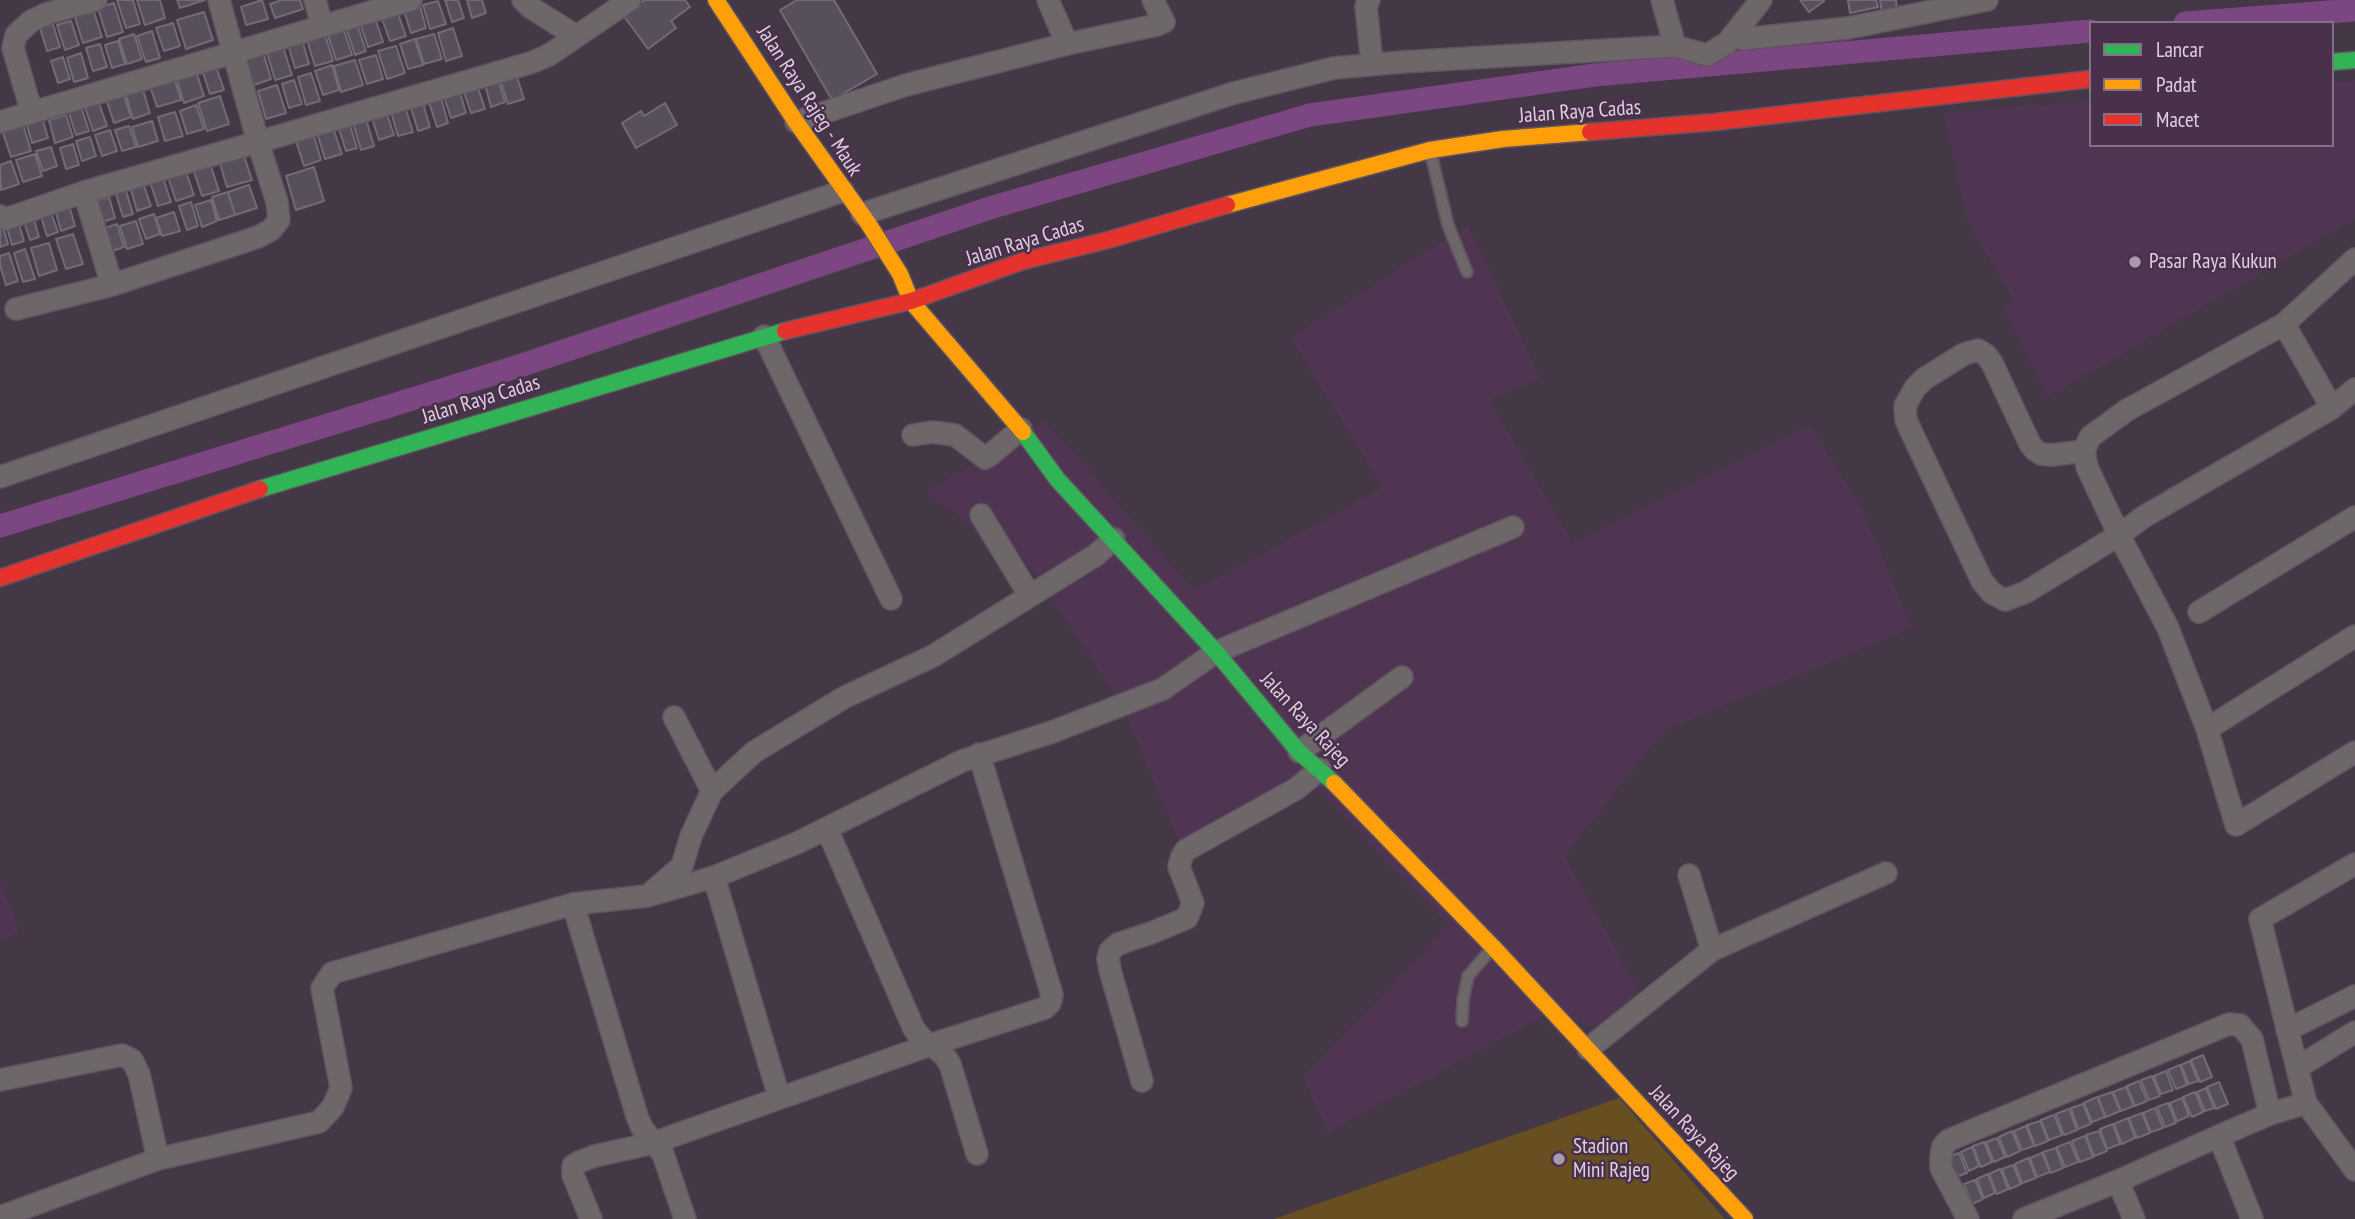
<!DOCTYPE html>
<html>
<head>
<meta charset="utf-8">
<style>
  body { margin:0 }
  #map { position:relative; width:2355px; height:1219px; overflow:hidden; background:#443746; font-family:"PT Sans Narrow",sans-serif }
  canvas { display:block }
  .legend { position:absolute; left:2089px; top:21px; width:245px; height:126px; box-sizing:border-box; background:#49314c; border:2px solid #857187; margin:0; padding:9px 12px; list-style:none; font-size:21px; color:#dfd0e0 }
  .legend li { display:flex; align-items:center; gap:14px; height:35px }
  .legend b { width:35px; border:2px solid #857187 }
</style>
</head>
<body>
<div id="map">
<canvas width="2355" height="1219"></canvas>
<ul class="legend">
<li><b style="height:9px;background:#30b455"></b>Lancar</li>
<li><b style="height:9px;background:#ff9f0a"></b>Padat</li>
<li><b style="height:9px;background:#e5322d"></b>Macet</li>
</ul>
</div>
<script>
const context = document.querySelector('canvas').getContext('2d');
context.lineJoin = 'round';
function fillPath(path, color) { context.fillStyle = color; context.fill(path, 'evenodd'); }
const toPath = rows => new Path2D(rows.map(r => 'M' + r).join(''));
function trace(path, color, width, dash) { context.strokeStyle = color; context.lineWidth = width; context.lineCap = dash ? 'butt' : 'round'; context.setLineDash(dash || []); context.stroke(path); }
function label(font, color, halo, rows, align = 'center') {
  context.font = font + ' "PT Sans Narrow",sans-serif'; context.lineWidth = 5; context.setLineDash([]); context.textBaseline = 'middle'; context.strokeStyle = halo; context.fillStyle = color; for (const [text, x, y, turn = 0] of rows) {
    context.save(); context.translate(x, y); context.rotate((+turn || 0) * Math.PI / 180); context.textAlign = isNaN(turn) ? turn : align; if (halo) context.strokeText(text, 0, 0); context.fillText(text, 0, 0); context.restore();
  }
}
fillPath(toPath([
  [2355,80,2355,218,2048,397,2003,308,2014,299,1969,225,1944,113,2091,101,2091,145,2332,145,2332,82],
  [1468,225,1540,378,1489,400,1573,543,1810,425,1862,509,1912,628,1664,730,1564,856,1637,987,1611,1032,1548,1013,1328,1132,1303,1077,1449,925,1306,777,1184,854,1122,704,1034,571,926,492,1045,421,1195,591,1383,488,1291,338],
  [0,882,20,932,0,939]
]), '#503553');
fillPath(toPath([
  [1619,1098,1725,1219,1274,1219]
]), '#674f21');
trace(toPath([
  [2185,23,2355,10],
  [0,526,516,367,993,207,1310,115,1595,75,2091,31]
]), '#7c4683', 23);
const building = toPath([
  [117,0,133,0,140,24,126,28,117,0],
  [137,0,160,0,165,18,145,25,137,0],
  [177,0,205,0,180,8,177,0],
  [262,0,268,19,246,25,241,7,262,0],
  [282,0,300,0,303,9,275,18,270,4,282,0],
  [445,0,458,0,464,18,452,22,445,0],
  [467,0,482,0,486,13,472,18,467,0],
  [645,0,685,0,690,7,671,21,676,28,648,49,623,15,645,0],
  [797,0,834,0,877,74,832,100,780,10,797,0],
  [1800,0,1823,0,1824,1,1809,12,1800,0],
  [1848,0,1876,0,1878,7,1850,13,1848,0],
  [1880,0,1896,0,1897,10,1882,13,1880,0],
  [438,1,446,24,430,29,423,5,438,1],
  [114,3,123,32,107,37,98,8,114,3],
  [420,6,426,28,411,33,404,11,420,6],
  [397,11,406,36,390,41,381,16,397,11],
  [94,12,102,37,83,43,75,17,94,12],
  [204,12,213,40,186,49,177,20,204,12],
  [374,15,383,42,368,47,359,20,374,15],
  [71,21,79,45,65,50,57,25,71,21],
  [356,21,366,51,355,55,345,24,356,21],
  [173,23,180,46,164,51,156,28,173,23],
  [53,24,60,47,47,51,40,28,53,24],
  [343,27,352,55,336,60,327,32,343,27],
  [453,28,462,56,446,61,438,33,453,28],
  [152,31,160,58,146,62,137,36,152,31],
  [324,31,333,61,315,66,306,37,324,31],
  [134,34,142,59,127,64,119,39,134,34],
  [434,34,442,59,424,64,416,39,434,34],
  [301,36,309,64,295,68,287,41,301,36],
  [415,39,423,65,408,69,400,44,415,39],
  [118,41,125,64,112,68,105,45,118,41],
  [100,44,107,67,93,71,86,48,100,44],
  [282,44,292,75,275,80,266,49,282,44],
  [396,46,405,73,387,79,378,51,396,46],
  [263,52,271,79,254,85,245,57,263,52],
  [81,53,88,78,74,82,67,58,81,53],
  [376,55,383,79,367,84,359,60,376,55],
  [63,57,70,79,58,83,51,61,63,57],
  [355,60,363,85,341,92,334,66,355,60],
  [215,63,224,90,210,94,201,67,215,63],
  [332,65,339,90,323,95,315,71,332,65],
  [311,73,320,101,306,105,298,77,311,73],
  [197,74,204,96,184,103,177,80,197,74],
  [517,77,524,99,508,104,501,82,517,77],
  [174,78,181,100,157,107,150,86,174,78],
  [294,80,302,104,289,108,282,84,294,80],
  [498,80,505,102,491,107,485,84,498,80],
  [277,85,286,113,266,119,258,91,277,85],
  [477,85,485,109,471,113,463,89,477,85],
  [459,89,466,113,451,118,443,94,459,89],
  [143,90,150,113,133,119,126,95,143,90],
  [123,93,131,117,114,123,106,99,123,93],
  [440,95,448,123,437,127,428,99,440,95],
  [220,96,229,124,207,131,198,103,220,96],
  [422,100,430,127,418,131,410,104,422,100],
  [99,103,107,126,93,131,85,107,99,103],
  [665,103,677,125,636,148,622,123,641,111,644,116,665,103],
  [196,105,204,129,187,134,180,111,196,105],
  [81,106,89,131,76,135,68,110,81,106],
  [405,107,413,132,398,136,391,112,405,107],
  [175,112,183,136,165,141,158,117,175,112],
  [387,114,394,135,379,140,372,118,387,114],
  [66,115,73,137,55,143,49,120,66,115],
  [42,117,48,138,32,143,26,122,42,117],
  [366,119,374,146,361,150,353,123,366,119],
  [22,121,31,151,11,157,1,127,22,121],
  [152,121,158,141,138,147,132,127,152,121],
  [349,122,357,148,346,151,338,126,349,122],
  [129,126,136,147,122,151,115,130,129,126],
  [333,128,342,154,325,159,317,133,333,128],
  [110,130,117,151,102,156,95,135,110,130],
  [313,133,321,160,304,166,295,138,313,133],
  [90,137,96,156,82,161,76,141,90,137],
  [73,144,79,165,66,169,60,148,73,144],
  [51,147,57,166,43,171,36,151,51,147],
  [242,150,252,180,227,187,218,157,242,150],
  [35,154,42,176,23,182,16,160,35,154],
  [209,160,219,191,202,196,192,166,209,160],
  [11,161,19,184,1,190,0,165,11,161],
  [314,167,324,201,296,210,286,176,314,167],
  [186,172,194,195,176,201,168,177,186,172],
  [163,178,171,202,158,206,150,182,163,178],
  [249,185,257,208,235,215,228,192,249,185],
  [144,186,151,206,137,211,131,190,144,186],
  [126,191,133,214,123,217,116,194,126,191],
  [228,192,235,215,219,220,212,197,228,192],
  [109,197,115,218,102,222,96,201,109,197],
  [211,200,217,221,202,227,195,205,211,200],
  [68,202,75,226,61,231,54,206,68,202],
  [191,202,198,226,187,230,179,206,191,202],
  [49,207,58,232,47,236,39,210,49,207],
  [174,212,180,231,162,236,156,218,174,212],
  [154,214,160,234,146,239,139,219,154,214],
  [33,216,39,237,30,240,23,219,33,216],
  [18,221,24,241,12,245,6,225,18,221],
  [136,221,143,244,127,249,120,226,136,221],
  [117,224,124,247,109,252,102,229,117,224],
  [3,227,8,244,0,247,0,228,3,227],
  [73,234,83,264,66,269,56,239,73,234],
  [49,243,57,270,39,276,31,248,49,243],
  [25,249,35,279,23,282,14,253,25,249],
  [9,253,18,281,6,285,0,265,0,256,9,253],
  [2203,1055,2212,1077,2200,1082,2191,1060,2203,1055],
  [2190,1061,2198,1081,2189,1084,2181,1065,2190,1061],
  [2180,1065,2187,1085,2176,1089,2168,1070,2180,1065],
  [2166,1071,2173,1090,2161,1094,2154,1076,2166,1071],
  [2152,1076,2160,1096,2149,1100,2141,1080,2152,1076],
  [2139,1081,2147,1101,2135,1106,2127,1086,2139,1081],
  [2219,1082,2228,1104,2216,1109,2207,1087,2219,1082],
  [2126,1087,2134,1106,2121,1111,2113,1092,2126,1087],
  [2206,1088,2214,1108,2205,1111,2197,1092,2206,1088],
  [2112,1092,2120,1111,2106,1117,2098,1097,2112,1092],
  [2195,1092,2203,1112,2192,1117,2183,1097,2195,1092],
  [2097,1097,2105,1117,2092,1122,2084,1103,2097,1097],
  [2182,1098,2189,1116,2177,1121,2170,1103,2182,1098],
  [2168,1103,2176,1123,2165,1127,2157,1107,2168,1103],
  [2083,1104,2091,1124,2078,1129,2071,1108,2083,1104],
  [2155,1108,2163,1128,2151,1132,2143,1113,2155,1108],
  [2069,1109,2077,1130,2064,1135,2056,1114,2069,1109],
  [2142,1113,2150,1133,2137,1138,2129,1118,2142,1113],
  [2054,1115,2062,1135,2049,1140,2041,1120,2054,1115],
  [2128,1118,2135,1138,2122,1144,2114,1124,2128,1118],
  [2040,1121,2048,1141,2035,1146,2027,1125,2040,1121],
  [2113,1124,2120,1144,2107,1149,2100,1129,2113,1124],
  [2026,1126,2034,1146,2022,1150,2014,1131,2026,1126],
  [2012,1131,2020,1151,2007,1157,1999,1137,2012,1131],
  [2099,1131,2107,1151,2094,1156,2086,1135,2099,1131],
  [2085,1136,2093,1157,2080,1162,2072,1141,2085,1136],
  [1997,1138,2005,1157,1994,1162,1986,1142,1997,1138],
  [1984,1142,1992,1162,1981,1167,1973,1146,1984,1142],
  [2070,1142,2078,1162,2065,1167,2057,1147,2070,1142],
  [1972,1147,1979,1166,1969,1171,1961,1152,1972,1147],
  [2056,1148,2063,1168,2051,1173,2043,1152,2056,1148],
  [1959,1153,1967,1173,1956,1177,1948,1157,1959,1153],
  [2042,1153,2050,1172,2037,1177,2030,1158,2042,1153],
  [2028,1158,2036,1178,2022,1183,2015,1164,2028,1158],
  [2013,1165,2021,1184,2010,1189,2002,1169,2013,1165],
  [2000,1169,2008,1189,1997,1194,1989,1174,2000,1169],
  [1988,1174,1995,1193,1984,1198,1977,1179,1988,1174],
  [1975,1180,1983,1199,1972,1204,1964,1184,1975,1180]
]);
fillPath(building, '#574f5b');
trace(building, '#736a78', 2);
const lane = toPath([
  [1430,150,1448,225,1467,272],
  [1462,1021,1463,1000,1468,976,1493,947]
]);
const street = toPath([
  [219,0,258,142,530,63,549,55,630,0],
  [315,0,322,26],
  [523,0,530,7,576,36],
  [1048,0,1067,44],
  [1369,0,1366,6,1372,64],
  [1662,0,1675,46],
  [1733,36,1743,39,1848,28,1987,0],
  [32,113,13,48,16,35,31,21,46,14,96,0],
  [0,122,411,0],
  [796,122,906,85,1067,44,1157,25,1164,22,1153,0],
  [84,192,112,285],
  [862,214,1234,93,1334,68,1402,62,1675,46,1707,55,1727,43,1761,0],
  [0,216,6,219,84,192,258,142,277,202,279,220,271,230,258,237,112,285,16,309],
  [2284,324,2355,259],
  [764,336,891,599],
  [2332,408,2284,324,2127,410,2090,437,2084,451,2087,467,2119,535,2168,628,2207,729,2236,825,2355,752],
  [913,435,932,432,955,435,985,458,990,455,1021,429],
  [2084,451,2052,455,2041,454,2035,450,2030,444,1992,363,1986,355,1978,350,1964,354,1924,379,1915,388,1905,406,1906,420,1910,429,1982,581,1992,593,2005,600,2026,592,2119,535,2145,516,2332,408,2355,389],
  [0,477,843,191],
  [981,515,1030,596],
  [2199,612,2355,517],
  [674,717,712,791],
  [2207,729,2355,636],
  [1299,752,1402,677],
  [827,829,914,1029,923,1040,943,1054,950,1064,977,1154],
  [1689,875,1712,950],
  [714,877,779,1097],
  [651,893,682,866,691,836,712,791,754,752,845,697,933,656,1096,555,1114,539],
  [573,904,637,1116,642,1128,663,1154,685,1219],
  [2287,1030,2355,996],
  [1588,1049,1712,950,1886,873],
  [2297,1068,2260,919,2355,864],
  [0,1080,122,1055,132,1060,139,1074,158,1159],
  [1142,1081,1110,970,1108,958,1110,951,1118,944,1151,933,1187,918,1193,903,1179,867,1182,856,1186,850,1296,789,1320,769],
  [2306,1103,2355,1170],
  [2219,1136,2270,1114,2306,1103,2297,1068,2355,1032],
  [2118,1181,2134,1219],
  [0,1217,158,1159,319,1122,333,1107,341,1088,322,988,332,973,573,904,647,896,714,877,797,843,962,761,1052,732,1163,689,1216,652,1513,527],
  [591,1219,573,1175,573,1166,579,1162,595,1156,653,1143,930,1045,1045,1008,1050,1003,1052,995,979,754],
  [1968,1219,1941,1168,1941,1156,1943,1146,1949,1140,2229,1024,2240,1025,2252,1039,2270,1114],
  [2024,1219,2118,1181,2219,1136,2252,1219]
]);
const fast = toPath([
  [2332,62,2355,60],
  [1023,432,1057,479,1216,652,1299,752,1334,783],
  [260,489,785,331]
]);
const slow = toPath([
  [716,0,796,122,868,223,900,274,911,301,1023,432],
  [1227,205,1430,150,1503,139,1590,132],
  [1334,783,1493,947,1745,1219]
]);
const jam = toPath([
  [1590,132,1715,122,2091,79],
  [785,331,911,301,1023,261,1108,240,1227,205],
  [0,578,260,489]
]);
trace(lane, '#5f5460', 14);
trace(street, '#5f5460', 24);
trace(fast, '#5f5460', 19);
trace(slow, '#5f5460', 19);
trace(jam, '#5f5460', 19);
trace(lane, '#6e6769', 10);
trace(street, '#6e6769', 21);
trace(fast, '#30b455', 16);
trace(slow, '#ff9f0a', 16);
trace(jam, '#e5322d', 16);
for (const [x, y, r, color] of [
  [2135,262,7,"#a99aaa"],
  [1559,1159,7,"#a99aaa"]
]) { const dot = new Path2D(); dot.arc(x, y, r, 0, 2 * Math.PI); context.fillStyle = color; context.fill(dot); trace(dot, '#49314c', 2.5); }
label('21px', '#dfd0e0', '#49314c', [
  ["Jalan Raya Rajeg - Mauk",809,101,57],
  ["Jalan Raya Cadas",1580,112,-4],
  ["Jalan Raya Cadas",1025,242,-17],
  ["Jalan Raya Cadas",481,400,-17],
  ["Jalan Raya Rajeg",1305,720,47],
  ["Jalan Raya Rajeg",1694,1133,47]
]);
label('21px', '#dfd0e0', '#49314c', [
  ["Pasar Raya Kukun",2149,262],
  ["Stadion",1573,1147],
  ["Mini Rajeg",1573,1171]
], 'left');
</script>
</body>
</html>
